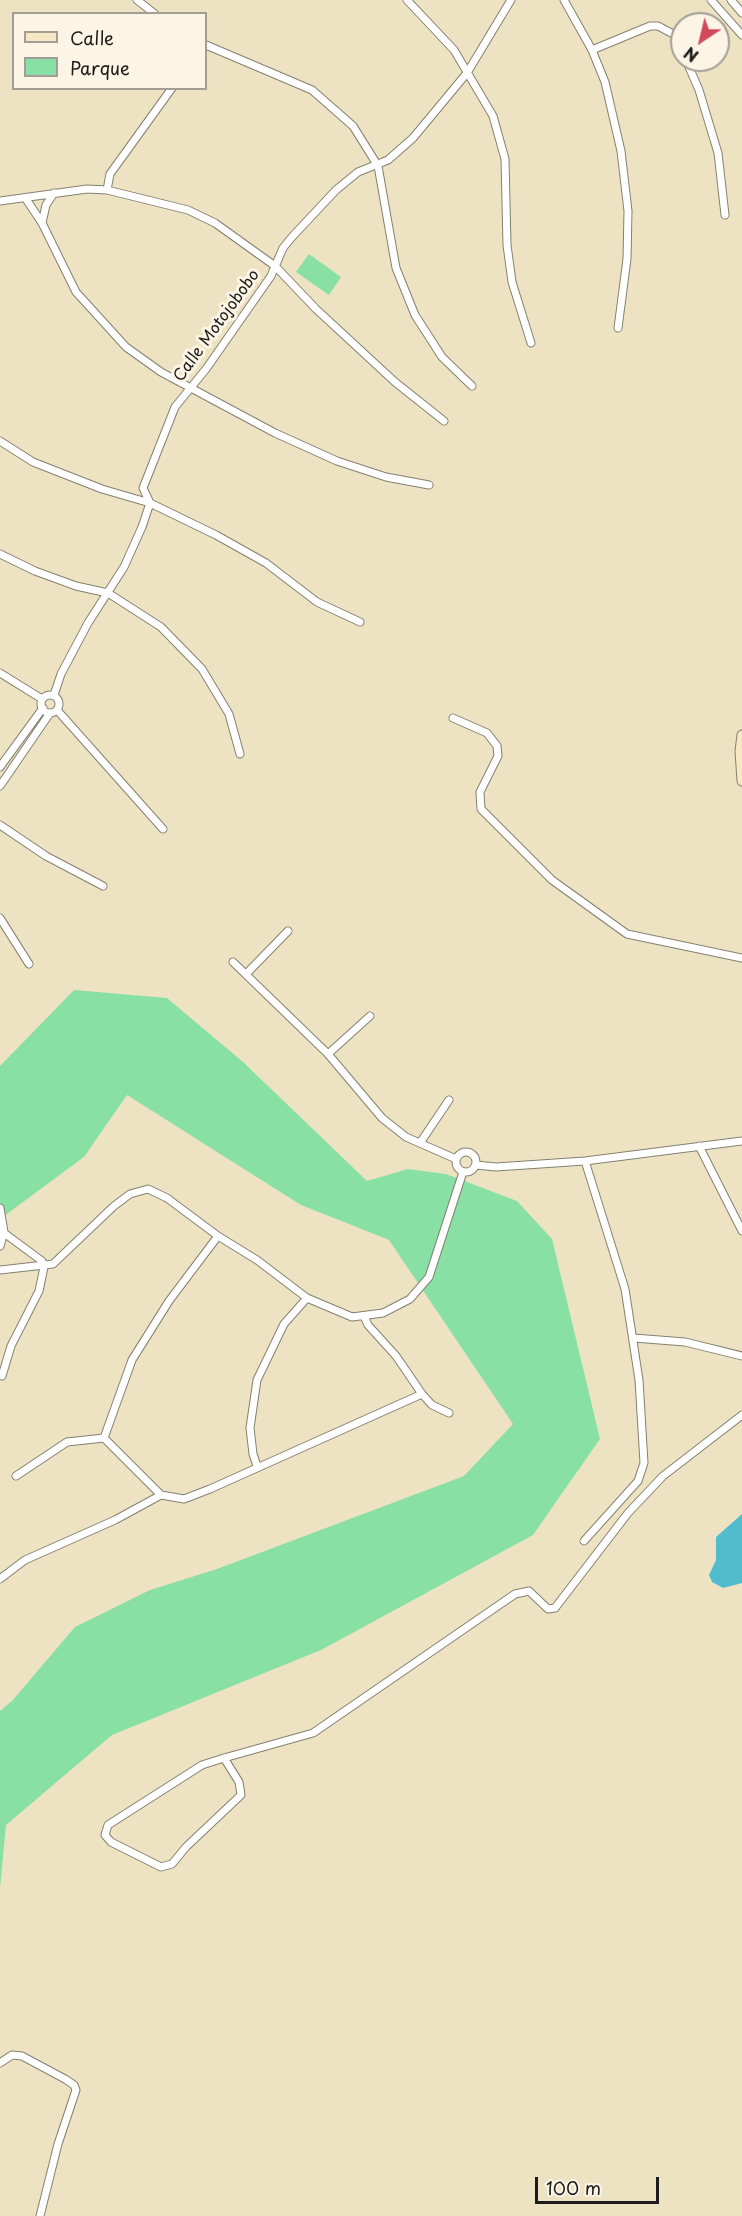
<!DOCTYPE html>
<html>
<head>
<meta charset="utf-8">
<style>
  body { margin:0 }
  #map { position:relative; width:742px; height:2216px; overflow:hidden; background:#ede3c3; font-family:"Playpen Sans",sans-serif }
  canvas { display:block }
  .legend { position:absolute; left:12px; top:12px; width:195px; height:78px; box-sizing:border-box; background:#fcf5e5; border:2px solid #a29e95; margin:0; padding:8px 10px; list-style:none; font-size:18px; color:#1c1c1c }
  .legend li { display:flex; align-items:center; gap:12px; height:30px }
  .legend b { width:30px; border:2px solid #a29e95 }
  .north { position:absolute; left:670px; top:12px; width:60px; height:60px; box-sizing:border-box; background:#fcf5e5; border:2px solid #a29e95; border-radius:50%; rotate:215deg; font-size:16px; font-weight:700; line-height:24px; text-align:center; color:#1c1c1c }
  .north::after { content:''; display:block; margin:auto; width:21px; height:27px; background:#d1495b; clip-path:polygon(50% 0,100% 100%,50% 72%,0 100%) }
  .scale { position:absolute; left:535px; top:2177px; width:124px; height:27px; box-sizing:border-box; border:3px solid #1c1c1c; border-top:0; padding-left:8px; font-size:18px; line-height:21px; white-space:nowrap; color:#1c1c1c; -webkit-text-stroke:4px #fcf5e5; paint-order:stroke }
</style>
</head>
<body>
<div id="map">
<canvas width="742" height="2216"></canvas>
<ul class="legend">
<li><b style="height:8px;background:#f7e8c3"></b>Calle</li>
<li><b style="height:16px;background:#89e0a4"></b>Parque</li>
</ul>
<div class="north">N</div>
<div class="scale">100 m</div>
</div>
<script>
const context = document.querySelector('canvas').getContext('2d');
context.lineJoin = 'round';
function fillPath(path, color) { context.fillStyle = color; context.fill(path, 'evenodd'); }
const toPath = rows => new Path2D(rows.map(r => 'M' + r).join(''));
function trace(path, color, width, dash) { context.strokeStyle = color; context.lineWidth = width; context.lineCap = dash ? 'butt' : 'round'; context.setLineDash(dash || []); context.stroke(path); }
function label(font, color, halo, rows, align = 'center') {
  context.font = font + ' "Playpen Sans",sans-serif'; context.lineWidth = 6; context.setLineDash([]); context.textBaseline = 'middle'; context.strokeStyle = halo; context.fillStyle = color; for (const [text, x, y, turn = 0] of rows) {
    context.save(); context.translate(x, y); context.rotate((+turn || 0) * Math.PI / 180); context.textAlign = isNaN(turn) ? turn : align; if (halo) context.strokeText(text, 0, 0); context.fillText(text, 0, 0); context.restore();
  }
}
fillPath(toPath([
  [309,254,341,277,329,295,296,272],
  [74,990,167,998,243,1062,367,1181,408,1169,446,1174,517,1201,552,1239,600,1439,533,1535,321,1650,112,1735,6,1825,0,1888,0,1711,12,1701,75,1627,150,1590,217,1569,464,1476,513,1424,389,1240,301,1205,127,1095,84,1157,0,1219,0,1066]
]), '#89e0a4');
fillPath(toPath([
  [742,1514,742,1583,723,1588,712,1582,709,1575,716,1560,716,1537]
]), '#51bccd');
const street = toPath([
  [137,0,155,14],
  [407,0,454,50,493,116,505,159,507,245,512,282,531,343],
  [564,0,592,50,605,82,621,151,628,211,627,259,618,328],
  [711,0,742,35],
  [731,0,742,13],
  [206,45,312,90,353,126,378,166,396,268,415,315,442,357,472,386],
  [592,50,650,26,658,26,675,35,682,50],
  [686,60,699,90,718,153,725,215],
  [107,190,110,174,172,88],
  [26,199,42,223,76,292,126,347,161,372,275,433,337,461,386,477,429,485],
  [0,201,87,189,107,190,188,210,215,223,275,266,316,309,395,382,444,421],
  [42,223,46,205,54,193],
  [0,441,33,462,102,489,150,503,216,535,266,563,317,602,360,622],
  [0,554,35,571,76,586,108,593,161,627,202,669,229,714,240,754],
  [0,673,42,699],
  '41 704a9 9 0 1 1 18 0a9 9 0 1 1-18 0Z',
  [54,695,61,674,88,623,124,567,142,527,150,503,143,488,175,407,206,369,271,276,283,248,292,237,336,190,358,172,388,160,413,138,467,73,511,0],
  [57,710,163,829],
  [453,718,487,733,497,746,498,756,480,792,481,809,552,880,627,934,742,958],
  [0,767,43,708],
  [0,786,50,713],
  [0,825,46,856,103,886],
  [0,918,29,964],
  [233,962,328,1054,382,1118,406,1137,456,1159],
  [247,973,288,931],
  [328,1054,370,1016],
  [420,1143,449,1100],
  [699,1146,742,1231],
  '456 1162a10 10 0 1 1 20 0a10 10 0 1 1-20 0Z',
  [476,1165,496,1167,585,1161,742,1141],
  [0,1208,4,1232,0,1246],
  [0,1230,42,1261,44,1267,39,1291,11,1346,2,1376],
  [0,1270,53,1264,114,1206,130,1194,148,1189,167,1198,218,1236,257,1260,307,1298,352,1317,383,1313,410,1299,429,1277,463,1172],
  [364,1316,368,1325,396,1356,422,1394,432,1405,449,1413],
  [634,1338,685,1342,742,1356],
  [257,1466,253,1454,250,1428,257,1380,284,1324,307,1298],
  [16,1476,67,1442,104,1438],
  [161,1495,104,1438,132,1360,169,1301,218,1236],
  [584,1541,638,1481,644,1463,639,1380,625,1289,585,1161],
  [0,1579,25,1560,115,1520,161,1495,184,1499,210,1489,422,1394],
  [224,1758,239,1782,241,1795,186,1847,172,1864,161,1867,111,1842,105,1835,108,1825,202,1765,224,1758,313,1733,515,1594,529,1591,548,1609,555,1608,628,1513,663,1476,742,1415],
  [0,2063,12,2055,22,2056,65,2079,74,2085,76,2090,58,2144,40,2216]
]);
const secondary = toPath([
  [742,735,740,751,742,781]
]);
trace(street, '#848070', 9);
trace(secondary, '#848070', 11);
trace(street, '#fff', 7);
trace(secondary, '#f7e8c3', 9);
label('16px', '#1c1c1c', '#fcf5e5', [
  ["Calle Motojobobo",217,326,-54]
]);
</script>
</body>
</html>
